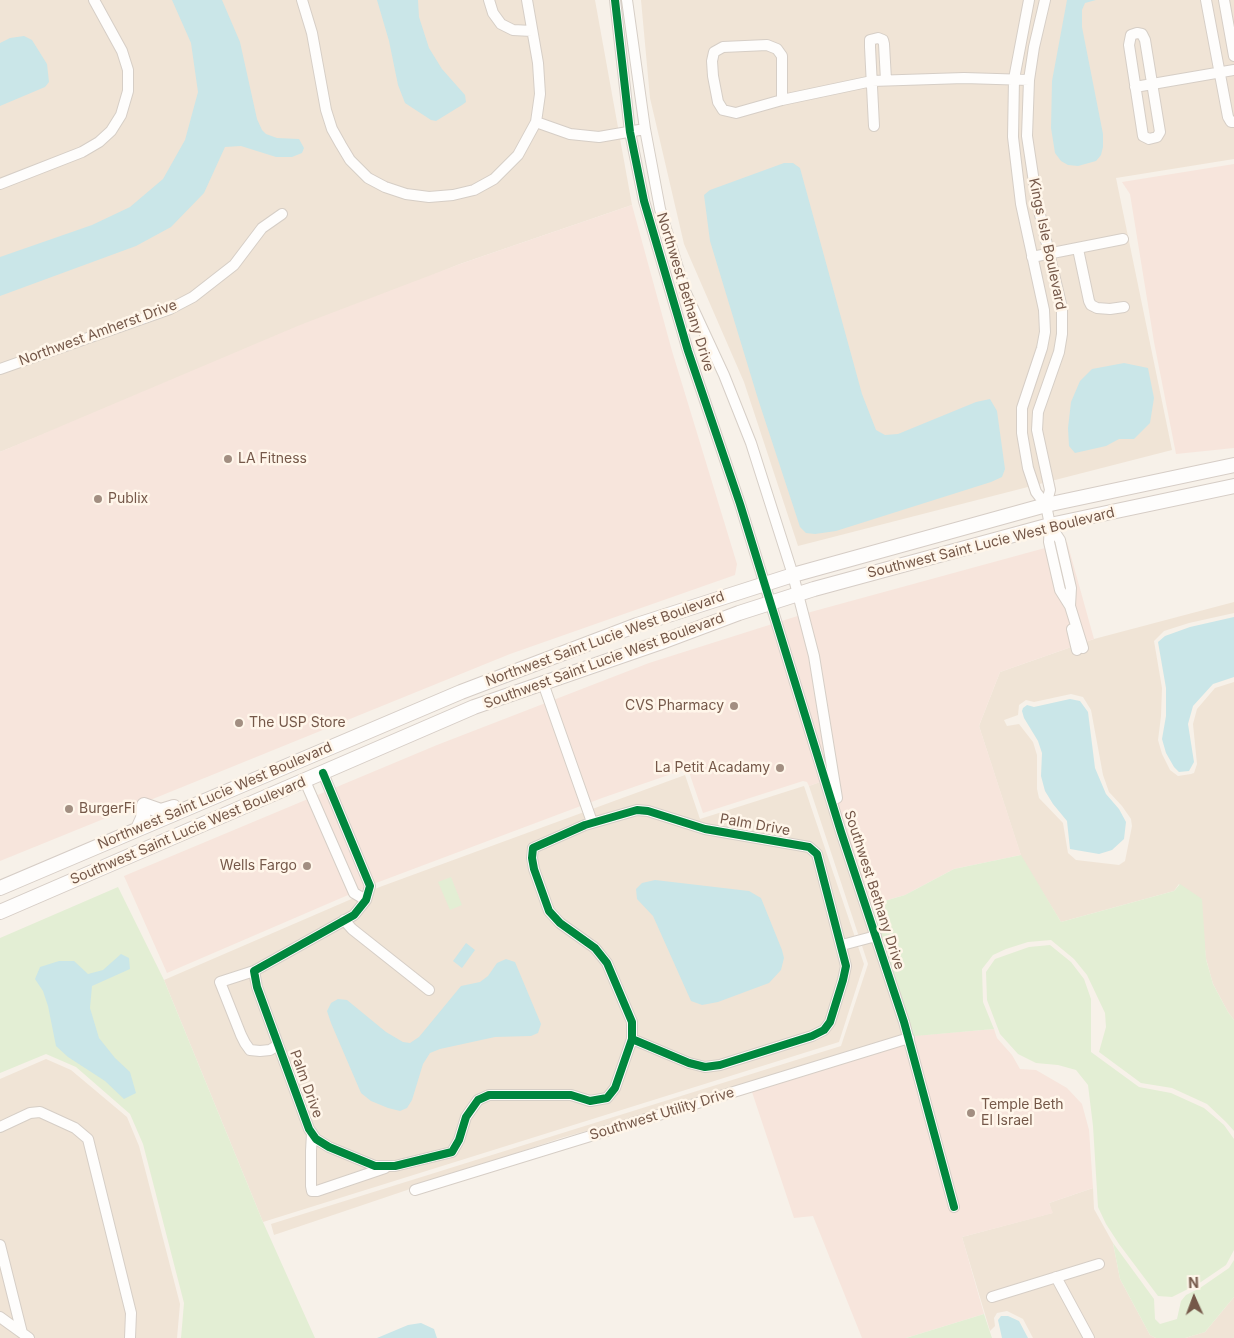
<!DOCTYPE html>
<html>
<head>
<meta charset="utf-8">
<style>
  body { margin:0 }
  #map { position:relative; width:1234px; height:1338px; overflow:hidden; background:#f7f1e9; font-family:Inter,sans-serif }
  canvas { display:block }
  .north { position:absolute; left:1169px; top:1273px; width:50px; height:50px; -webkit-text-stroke:4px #fff6ea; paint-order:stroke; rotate:358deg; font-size:14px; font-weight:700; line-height:20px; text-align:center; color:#755849 }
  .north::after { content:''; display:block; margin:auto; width:18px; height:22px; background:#755849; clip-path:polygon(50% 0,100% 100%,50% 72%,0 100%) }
</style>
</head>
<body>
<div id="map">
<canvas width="1234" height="1338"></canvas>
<div class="north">N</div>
</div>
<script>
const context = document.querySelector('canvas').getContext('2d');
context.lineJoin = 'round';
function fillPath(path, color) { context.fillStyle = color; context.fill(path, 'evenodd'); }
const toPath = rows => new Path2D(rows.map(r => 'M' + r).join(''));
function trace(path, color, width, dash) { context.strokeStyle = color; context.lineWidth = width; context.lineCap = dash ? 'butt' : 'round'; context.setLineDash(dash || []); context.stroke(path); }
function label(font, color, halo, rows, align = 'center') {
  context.font = font + ' Inter,sans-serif'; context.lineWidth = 5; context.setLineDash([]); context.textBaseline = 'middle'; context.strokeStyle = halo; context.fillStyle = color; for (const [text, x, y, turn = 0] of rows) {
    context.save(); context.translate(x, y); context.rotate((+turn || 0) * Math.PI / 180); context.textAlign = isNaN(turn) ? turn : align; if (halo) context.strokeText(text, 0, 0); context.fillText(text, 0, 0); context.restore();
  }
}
fillPath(toPath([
  [0,0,595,0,632,205,460,264,0,452],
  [641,0,1234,0,1234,159,1116,178,1172,450,798,546,744,382,684,244,650,98],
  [1234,602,1234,613,1189,623,1164,631,1154,641,1162,688,1161,716,1158,740,1162,754,1170,770,1178,776,1191,774,1194,773,1197,764,1193,724,1197,709,1215,688,1234,682,1234,1020,1228,1012,1213,984,1206,959,1204,940,1179,884,1174,891,1061,922,1022,859,979,726,1000,672,1094,639],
  [1071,694,1083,697,1091,710,1103,775,1109,792,1122,806,1131,819,1132,826,1125,861,1119,865,1076,860,1068,853,1063,823,1039,798,1037,789,1037,755,1033,742,1019,724,1007,726,1004,720,1018,715,1019,705,1026,700,1034,702],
  [685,775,700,819,804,786,864,964,839,1042,263,1222,164,980,377,888],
  [831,778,904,1037,623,1129,611,1124,561,1138,274,1235,271,1224,841,1046,868,964,809,786],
  [46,1059,71,1070,127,1117,139,1146,180,1304,177,1338,0,1338,0,1079],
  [1093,1188,1094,1209,1113,1243,1120,1279,1150,1335,1156,1338,1033,1338,1023,1319,1007,1311,997,1313,994,1318,995,1326,990,1331,962,1237,1052,1213,1049,1203],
  [1234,1297,1234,1338,1185,1338,1205,1332]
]), '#f0e4d6');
fillPath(toPath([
  [1234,164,1234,448,1176,454,1154,342,1130,194,1122,182],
  [632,205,672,351,737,564,735,575,510,654,0,861,0,452,300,325,460,264],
  [1067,542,1094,639,1000,672,979,726,1021,855,954,869,905,895,867,906,831,778,809,786,807,782,803,781,703,813,689,772,685,770,680,771,602,798,376,883,167,973,124,876,437,745,649,663,807,613],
  [994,1029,997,1038,1012,1055,1020,1069,1036,1070,1067,1088,1082,1104,1089,1130,1093,1188,1049,1203,1053,1213,962,1237,984,1314,906,1338,862,1338,813,1216,794,1218,751,1089,899,1037]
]), '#f7e5dc');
fillPath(toPath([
  [1021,855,1061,922,1174,891,1180,884,1202,899,1206,959,1213,984,1228,1012,1234,1020,1234,1131,1226,1122,1207,1104,1172,1088,1141,1083,1099,1052,1106,1027,1105,1013,1087,975,1074,959,1051,940,1028,942,1006,949,993,955,982,969,983,1002,994,1029,904,1037,867,906,905,895,954,869],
  [451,877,462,905,450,910,438,882],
  [118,887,164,980,263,1222,315,1338,181,1338,184,1303,143,1144,130,1114,76,1067,46,1054,0,1073,0,938],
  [1050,945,1071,962,1084,979,1091,999,1091,1052,1139,1087,1171,1093,1204,1108,1224,1125,1234,1139,1234,1250,1226,1265,1198,1284,1172,1297,1158,1296,1119,1244,1106,1224,1098,1207,1093,1126,1088,1085,1076,1070,1058,1065,1036,1063,1018,1054,1000,1034,987,1000,986,972,995,959,1029,947],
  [1113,1243,1154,1299,1155,1319,1160,1324,1177,1319,1181,1301,1186,1295,1200,1288,1229,1268,1234,1260,1234,1297,1205,1332,1185,1338,1156,1338,1150,1335,1120,1279],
  [984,1314,992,1338,906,1338]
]), '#e3eed4');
fillPath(toPath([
  [172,0,222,0,240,42,257,119,262,130,266,134,277,138,299,139,304,148,302,153,292,157,276,157,241,146,225,147,204,193,171,227,136,246,0,296,0,257,92,225,130,207,163,179,185,140,198,92,191,43],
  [377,0,418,0,419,17,429,48,442,69,465,95,466,102,462,105,436,121,431,120,405,103,398,85,389,41],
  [1067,0,1096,0,1085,3,1082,10,1082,27,1103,134,1103,147,1101,155,1096,161,1078,166,1068,165,1061,161,1055,153,1051,128,1052,81],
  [24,36,32,40,47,64,49,82,45,87,0,106,0,43,10,38],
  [784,163,793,163,800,168,862,394,876,430,885,435,898,434,976,402,990,399,997,411,1005,469,1002,477,991,482,836,531,815,534,806,533,800,527,758,399,710,241,704,195,710,190],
  [1124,363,1148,368,1154,398,1150,423,1134,439,1119,439,1106,446,1075,453,1069,446,1068,428,1071,402,1080,381,1092,369],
  [1234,617,1234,677,1213,684,1193,706,1188,724,1194,762,1189,771,1179,772,1174,767,1166,753,1162,739,1166,716,1166,688,1158,642,1165,636,1190,627],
  [1070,699,1080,701,1088,712,1095,768,1106,794,1119,809,1126,822,1124,839,1112,850,1099,854,1070,849,1067,821,1053,804,1045,791,1041,776,1042,753,1038,741,1024,718,1022,711,1023,708,1027,705,1034,707],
  [655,880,749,891,761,898,782,950,784,958,781,970,769,983,718,1002,702,1005,691,1001,653,916,637,899,636,889,642,883],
  [466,943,475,950,462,968,453,961],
  [121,954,129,958,130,969,92,986,90,1008,99,1038,115,1058,130,1072,136,1093,124,1099,105,1081,68,1057,56,1046,48,1006,43,991,35,979,40,967,59,961,74,961,88,974,103,970],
  [506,959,515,962,541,1024,538,1033,531,1036,495,1037,440,1049,430,1053,423,1064,412,1100,407,1108,400,1111,388,1108,371,1101,361,1093,331,1023,327,1011,331,1003,338,999,347,1000,386,1032,403,1042,410,1043,419,1037,461,986,480,982,488,976,497,963],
  [1001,1316,1008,1316,1019,1321,1028,1338,1002,1338,998,1320],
  [421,1323,434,1329,437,1338,377,1338,408,1325]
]), '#cae6e8');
const minor = toPath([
  [302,0,312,33,326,110,332,129,341,145,350,160,368,178,385,187,406,194,429,197,453,195,474,190,494,179,518,155,536,122,540,94,538,63,527,0],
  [489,0,493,13,501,24,513,30,532,31],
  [615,0,630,132,644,201,688,351,740,504,841,832,904,1022,954,1207],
  [627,0,645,129,660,209,685,291,724,375,751,443,793,575,814,656,837,798],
  [1029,0,1014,79,1013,137,1021,204,1044,310,1045,332,1042,348,1022,408,1022,433,1028,468,1036,492,1046,505,1050,525,1049,542,1060,590,1070,606,1083,648],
  [1045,0,1034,47,1029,80,1027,136,1037,202,1062,308,1062,334,1059,352,1038,412,1037,430,1050,490,1046,505],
  [1206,0,1228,117,1231,122,1234,122],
  [1224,0,1234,56],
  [1137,33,1142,34,1145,40,1160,132,1157,137,1149,139,1143,136,1129,45,1131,35,1137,33],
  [767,45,777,49,782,56,782,100,736,113,723,110,718,102,713,76,712,61,714,52,723,47,767,45],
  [1135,87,1234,70],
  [782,100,872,81,964,78,1029,80],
  [536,122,570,134,599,137,645,129],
  [874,126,870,47,870,40,878,38,883,40,884,44,886,80],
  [0,184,82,152,99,142,111,131,121,115,128,91,128,70,122,51,94,0],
  [1078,249,1089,301,1091,305,1097,308,1110,309,1124,307],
  [1032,257,1123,239],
  [0,369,170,309,193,297,234,265,262,228,282,214],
  [1050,525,1060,540,1071,588,1070,606],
  [1072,629,1077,650],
  [543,683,592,822],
  [323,773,370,886,366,900,354,915,254,971,257,987,309,1129,316,1139,329,1147,375,1166,395,1166,452,1152,459,1140,466,1117,478,1100,489,1095,571,1095,590,1101,607,1098,615,1088,632,1039,632,1022,607,963,595,948,560,923,549,911,534,869,532,858,533,848,585,825,637,810,648,811,705,829,809,847,817,854,846,966,843,980,830,1022,824,1030,812,1036,720,1065,705,1067,689,1063,632,1039],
  [305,781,354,893,366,900],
  [344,920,352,929,429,990],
  [842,945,876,936],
  [254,971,220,982,241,1035,245,1043,250,1050,260,1051,270,1050,278,1045],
  [0,1127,30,1113,40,1112,75,1128,88,1139,131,1313,130,1338],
  [312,1133,311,1151,311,1186,312,1191,317,1191,385,1168],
  [415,1190,909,1038],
  [0,1245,22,1333],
  [1056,1277,1089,1338],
  [992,1297,1099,1264],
  [0,1317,29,1338]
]);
const secondary = toPath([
  [138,829,143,818,144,805,161,811,174,807],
  [0,888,461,692,637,625,793,575,1046,505,1234,465],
  [0,912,474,707,659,643,739,613,814,589,1050,525,1234,486]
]);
trace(minor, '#d6cec6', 12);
trace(secondary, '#d6cdc6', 16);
trace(minor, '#fefdfc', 10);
trace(secondary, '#fefdfc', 14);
trace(toPath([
  [615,0,630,132,644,201,688,351,740,504,841,832,904,1022,954,1207],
  [323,773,370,886,366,900,354,915,254,971,257,987,309,1129,316,1139,329,1147,375,1166,395,1166,452,1152,459,1140,466,1117,478,1100,489,1095,571,1095,590,1101,607,1098,615,1088,632,1039,632,1022,607,963,595,948,560,923,549,911,534,869,532,858,533,848,585,825,637,810,648,811,705,829,809,847,817,854,846,966,843,980,830,1022,824,1030,812,1036,720,1065,705,1067,689,1063,632,1039]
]), '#00873e', 8);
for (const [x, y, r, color] of [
  [228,459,5,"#a28e81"],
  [98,499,5,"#a28e81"],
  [734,706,5,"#a28e81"],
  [239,723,5,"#a28e81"],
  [780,768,5,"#a28e81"],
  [69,809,5,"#a28e81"],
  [307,866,5,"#a28e81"],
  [971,1113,5,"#a28e81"]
]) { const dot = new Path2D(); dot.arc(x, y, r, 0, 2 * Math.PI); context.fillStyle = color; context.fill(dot); trace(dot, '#fff6ea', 2); }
label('14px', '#755849', '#fff6ea', [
  ["Kings Isle Boulevard",1047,244,78],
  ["Northwest Bethany Drive",685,292,73],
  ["Northwest Amherst Drive",98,333,-20],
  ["Southwest Saint Lucie West Boulevard",991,543,-14],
  ["Northwest Saint Lucie West Boulevard",605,639,-20],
  ["Southwest Saint Lucie West Boulevard",604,661,-20],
  ["Northwest Saint Lucie West Boulevard",215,796,-23],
  ["Palm Drive",755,825,10],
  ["Southwest Saint Lucie West Boulevard",188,831,-23],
  ["Southwest Bethany Drive",874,890,72],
  ["Palm Drive",306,1084,70],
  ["Southwest Utility Drive",662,1114,-17]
]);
label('14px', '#755849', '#fff6ea', [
  ["LA Fitness",238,459],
  ["Publix",108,499],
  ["CVS Pharmacy",724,706,"right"],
  ["The USP Store",249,723],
  ["La Petit Acadamy",770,768,"right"],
  ["BurgerFi",79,809],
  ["Wells Fargo",297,866,"right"],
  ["Temple Beth",981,1105],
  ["El Israel",981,1121]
], 'left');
</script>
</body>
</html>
